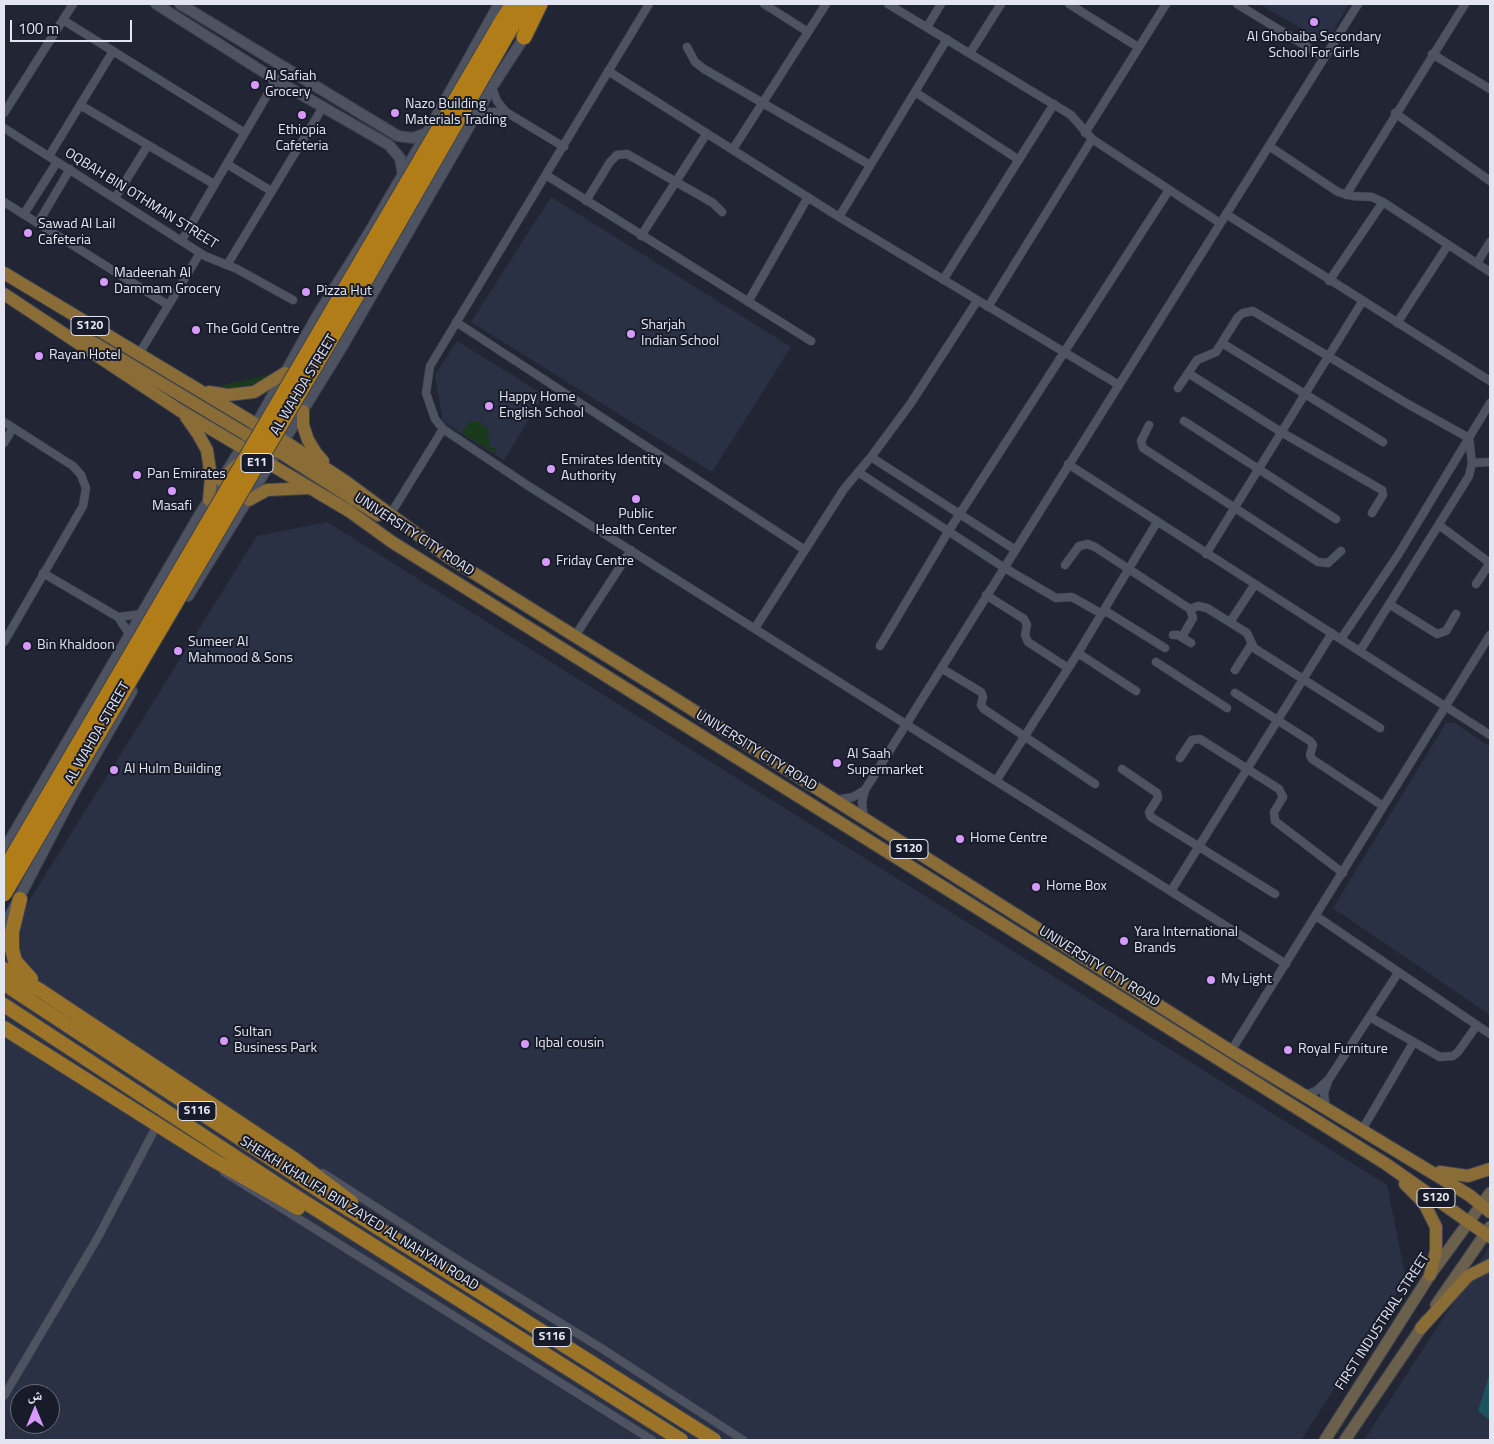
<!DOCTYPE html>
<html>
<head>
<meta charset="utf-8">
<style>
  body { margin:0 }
  #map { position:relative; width:1494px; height:1444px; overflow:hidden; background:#222634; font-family:"Titillium Web","Noto Naskh Arabic",sans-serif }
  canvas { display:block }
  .frame { position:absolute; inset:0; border:5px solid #e3e6f0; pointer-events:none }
  .north { position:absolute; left:10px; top:1384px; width:50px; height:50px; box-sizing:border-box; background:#181c2a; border:1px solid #696d79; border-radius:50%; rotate:0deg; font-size:14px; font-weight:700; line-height:20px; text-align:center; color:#e3e6f0 }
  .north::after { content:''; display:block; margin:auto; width:18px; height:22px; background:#d69bfa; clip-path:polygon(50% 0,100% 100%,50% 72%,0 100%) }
  .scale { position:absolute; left:10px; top:20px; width:122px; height:22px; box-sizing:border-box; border:2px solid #e3e6f0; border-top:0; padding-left:6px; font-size:15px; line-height:18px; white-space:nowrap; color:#e3e6f0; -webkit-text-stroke:4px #181c2a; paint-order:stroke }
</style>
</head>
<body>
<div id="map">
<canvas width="1494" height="1444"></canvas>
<div class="frame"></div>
<div class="north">ش</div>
<div class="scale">100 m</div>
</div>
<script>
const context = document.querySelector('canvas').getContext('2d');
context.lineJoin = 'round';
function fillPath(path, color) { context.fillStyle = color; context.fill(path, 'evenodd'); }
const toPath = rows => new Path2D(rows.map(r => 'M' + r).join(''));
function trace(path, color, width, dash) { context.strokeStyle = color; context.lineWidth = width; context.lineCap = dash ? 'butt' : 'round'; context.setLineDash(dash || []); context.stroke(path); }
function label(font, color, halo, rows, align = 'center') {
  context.font = font + ' "Titillium Web",sans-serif'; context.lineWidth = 4; context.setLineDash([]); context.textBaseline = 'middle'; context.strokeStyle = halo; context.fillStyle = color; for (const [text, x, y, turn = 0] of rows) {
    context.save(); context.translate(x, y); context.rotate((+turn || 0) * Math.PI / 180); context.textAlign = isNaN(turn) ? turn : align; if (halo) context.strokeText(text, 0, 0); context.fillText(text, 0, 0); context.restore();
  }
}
fillPath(toPath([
  [1259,4,1349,4,1328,40,1321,40],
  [551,197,791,347,712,472,471,322],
  [457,341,544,395,504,460,443,422,435,375],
  [327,522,1387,1185,1406,1279,1301,1440,4,1440,4,941,257,536],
  [20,1394,50,1394,50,1424,20,1424],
  [1446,723,1455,723,1490,747,1490,1015,1333,908],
  [1490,1246,1490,1440,1364,1440]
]), '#2b3144');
fillPath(toPath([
  [271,374,250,386,232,388,219,386],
  [469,422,482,422,482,427,488,427,489,448,495,448,496,454,462,433]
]), '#183a1b');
fillPath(toPath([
  [1490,1373,1490,1420,1478,1411]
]), '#1d535f');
const minor = toPath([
  [649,4,430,366,426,393,435,419,443,429,530,487,1286,964],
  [764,4,808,32],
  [888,4,1071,115,1092,139,1220,223],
  [1069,4,1138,47],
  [1237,4,1324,57],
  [63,20,245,133],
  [927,27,941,4],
  [687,47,695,62,704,69,870,165],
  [970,53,1001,4],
  [1432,54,1490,89],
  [608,71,839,217,1119,385],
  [492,87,497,101,506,112,564,147],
  [915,92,1019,160],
  [80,105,214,184],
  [4,113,73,4],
  [1395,113,1490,181],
  [475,117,487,112,506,112],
  [4,128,205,256,237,269,293,300],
  [1085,133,1166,4],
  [1269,146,1338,192,1352,196,1372,197,1383,202,1490,272],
  [733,149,826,4],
  [49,156,113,51],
  [227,164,271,191],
  [546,175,811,341],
  [1346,195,1465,4],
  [115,198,148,145],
  [586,201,610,162,617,155,627,154,713,203,722,212],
  [4,202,168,305],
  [24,214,57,162],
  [1226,214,1490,381],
  [839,217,947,39],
  [38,223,70,169],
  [641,236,707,133],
  [182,240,276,80],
  [1477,263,1490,242],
  [227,265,323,107],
  [943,280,1054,104],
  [1329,281,1383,202],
  [748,302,808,197],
  [988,307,1092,139],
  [456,322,805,550],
  [1397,323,1448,245],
  [1222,343,1383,442],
  [139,354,200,253],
  [1188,373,1281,432,1382,490,1383,495,1372,513],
  [1178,388,1197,360,1216,352,1238,317,1243,313,1253,311,1406,403,1469,438,1472,463,1469,476,1360,651],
  [1184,421,1336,519],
  [4,422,73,466,81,475,86,488,83,506,4,642],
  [1149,425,1141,441,1143,448,1235,508,1318,562,1328,563,1341,551],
  [4,443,13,428],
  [871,457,1014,549],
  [1472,463,1490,462],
  [1068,464,1490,735],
  [858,472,1003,567,1056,598,1072,597,1102,614],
  [390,515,443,429],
  [1439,525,1490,563],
  [1206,554,1362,302],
  [1065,565,1079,546,1088,544,1095,547,1190,609,1193,618,1182,637],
  [43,573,118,617,130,635],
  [1476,584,1490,563],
  [986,595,1024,619,1027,625,1025,635,1028,642,1068,668],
  [1389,604,1437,634,1446,631,1456,614],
  [1190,609,1198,606,1207,608,1247,633,1254,648,1380,728],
  [1104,610,1165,648],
  [118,617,142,614],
  [1230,622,1255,584],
  [755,628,844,489,871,457,911,403,977,301],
  [1173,635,1178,635,1191,643],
  [575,636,631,550],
  [1341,639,1398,555,1490,403],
  [880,646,948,532,1169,190],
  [1078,653,1136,691],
  [1156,662,1227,708],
  [941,668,981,692,983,697,981,705,984,709,1095,784],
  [1235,670,1251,645],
  [1235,693,1310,741,1313,745,1310,755,1312,759,1383,806],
  [1180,758,1192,740,1200,739,1279,789,1283,797,1274,812,1275,821,1343,873],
  [1122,769,1157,793,1158,798,1149,812,1151,817,1275,894],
  [996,781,1078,653,1157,522],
  [836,800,853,797,865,790],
  [864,819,862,802,865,790,1358,4],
  [1171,891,1332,633],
  [1316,916,1490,1034],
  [1370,1017,1440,1057,1453,1056,1458,1052,1477,1025],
  [1231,1051,1490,635],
  [1303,1096,1316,1091,1329,1079,1398,973],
  [1326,1109,1324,1093,1328,1081],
  [1362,1130,1413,1043],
  [224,1172,652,1440],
  [323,1173,452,1256,601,1348,743,1440],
  [4,1396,97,1239,157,1125]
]);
const tertiary = toPath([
  [156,4,276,80,389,145,400,158,403,175],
  [180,4,398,136,413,138,427,133],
  [253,430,317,316,364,241,427,133,499,4],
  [188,596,342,347,492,87,527,33],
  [4,850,197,519,245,442],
  [4,927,72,796,132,691]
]);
const secondary = toPath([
  [1436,1305,1490,1227],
  [1325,1440,1430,1275,1490,1193],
  [1345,1440,1426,1321]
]);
const primary = toPath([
  [4,273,292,446,345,481,448,557,666,693,1231,1051,1469,1195,1490,1212],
  [4,294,179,410,349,511,392,542,1386,1164,1490,1237],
  [80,338,94,343,249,436,265,442],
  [209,392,228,395,254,392,285,373],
  [303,411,303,425,308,440,316,453,323,461],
  [186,417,198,434,207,450,211,477,209,500],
  [257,452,278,451,378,515],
  [221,480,240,462],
  [249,500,267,490,309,488],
  [1440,1172,1468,1176,1490,1169],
  [1405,1184,1424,1203,1436,1227,1436,1251,1430,1275],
  [1421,1328,1468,1276,1490,1265]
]);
const trunk = toPath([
  [20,899,12,932,12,949,15,961,31,979],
  [4,969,41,991,294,1159,351,1202],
  [6,985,329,1197,714,1440],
  [4,1005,295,1196,681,1440],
  [4,1028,215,1161,298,1208]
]);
const motorway = toPath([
  [499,26,513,4],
  [509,31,527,4],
  [524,37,540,4]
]);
trace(minor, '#3f424e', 9);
trace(tertiary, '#3f424e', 12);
trace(secondary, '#3f424e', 13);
trace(primary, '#3f424e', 14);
trace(trunk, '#3f424e', 16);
trace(motorway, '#3f424e', 17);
trace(minor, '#4e5362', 8);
trace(tertiary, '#4e5362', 10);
trace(secondary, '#6b604c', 11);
trace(primary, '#896c36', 12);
trace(trunk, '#9c7428', 14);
trace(motorway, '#b07d19', 15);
const motorwayBridge = toPath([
  [4,871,499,26],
  [4,894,354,300,509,31]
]);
trace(motorwayBridge, '#3f424e', 17, []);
trace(motorwayBridge, '#b07d19', 15);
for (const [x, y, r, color] of [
  [1314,22,5,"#d69bfa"],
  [255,85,5,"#d69bfa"],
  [395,113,5,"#d69bfa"],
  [302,115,5,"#d69bfa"],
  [28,233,5,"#d69bfa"],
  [104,282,5,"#d69bfa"],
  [306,292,5,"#d69bfa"],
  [196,330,5,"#d69bfa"],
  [631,334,5,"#d69bfa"],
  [39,356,5,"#d69bfa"],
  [489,406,5,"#d69bfa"],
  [551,469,5,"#d69bfa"],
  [137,475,5,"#d69bfa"],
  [172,491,5,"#d69bfa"],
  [636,499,5,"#d69bfa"],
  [546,562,5,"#d69bfa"],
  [27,646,5,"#d69bfa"],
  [178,651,5,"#d69bfa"],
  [837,763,5,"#d69bfa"],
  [114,770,5,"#d69bfa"],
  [960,839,5,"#d69bfa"],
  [1036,887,5,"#d69bfa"],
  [1124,941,5,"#d69bfa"],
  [1211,980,5,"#d69bfa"],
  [224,1041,5,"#d69bfa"],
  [525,1044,5,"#d69bfa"],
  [1288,1050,5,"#d69bfa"]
]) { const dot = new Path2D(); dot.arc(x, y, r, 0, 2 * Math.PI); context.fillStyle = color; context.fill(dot); trace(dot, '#181c2a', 2); }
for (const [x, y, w] of [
  [90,326,38],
  [257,463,32],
  [909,849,38],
  [197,1111,38],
  [1436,1198,38],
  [552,1337,38]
]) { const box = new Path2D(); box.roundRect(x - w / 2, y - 9.5, w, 19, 4); context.fillStyle = '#181c2a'; context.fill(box); trace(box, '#e3e6f0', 1); }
label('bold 12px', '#e3e6f0', null, [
  ["S120",90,326],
  ["E11",257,463],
  ["S120",909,849],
  ["S116",197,1111],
  ["S120",1436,1198],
  ["S116",552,1337]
]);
label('14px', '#e3e6f0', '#181c2a', [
  ["Al Ghobaiba Secondary",1314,38,"center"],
  ["School For Girls",1314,54,"center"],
  ["Al Safiah",265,77],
  ["Grocery",265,93],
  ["Nazo Building",405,105],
  ["Materials Trading",405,121],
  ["Ethiopia",302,131,"center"],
  ["Cafeteria",302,147,"center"],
  ["Sawad Al Lail",38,225],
  ["Cafeteria",38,241],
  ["Madeenah Al",114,274],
  ["Dammam Grocery",114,290],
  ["Pizza Hut",316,292],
  ["Sharjah",641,326],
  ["Indian School",641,342],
  ["The Gold Centre",206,330],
  ["Rayan Hotel",49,356],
  ["Happy Home",499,398],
  ["English School",499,414],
  ["Emirates Identity",561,461],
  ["Authority",561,477],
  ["Pan Emirates",147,475],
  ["Masafi",172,507,"center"],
  ["Public",636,515,"center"],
  ["Health Center",636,531,"center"],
  ["Friday Centre",556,562],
  ["Sumeer Al",188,643],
  ["Mahmood & Sons",188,659],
  ["Bin Khaldoon",37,646],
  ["Al Saah",847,755],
  ["Supermarket",847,771],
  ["Al Hulm Building",124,770],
  ["Home Centre",970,839],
  ["Home Box",1046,887],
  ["Yara International",1134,933],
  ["Brands",1134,949],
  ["My Light",1221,980],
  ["Sultan",234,1033],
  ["Business Park",234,1049],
  ["Iqbal cousin",535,1044],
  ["Royal Furniture",1298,1050]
], 'left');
label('14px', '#e3e6f0', '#181c2a', [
  ["OQBAH BIN OTHMAN STREET",141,199,32],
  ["AL WAHDA STREET",304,385,-59],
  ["UNIVERSITY CITY ROAD",414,535,33],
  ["AL WAHDA STREET",98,733,-60],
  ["UNIVERSITY CITY ROAD",756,751,32],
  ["UNIVERSITY CITY ROAD",1099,967,32],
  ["SHEIKH KHALIFA BIN ZAYED AL NAHYAN ROAD",359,1214,32],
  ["FIRST INDUSTRIAL STREET",1383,1322,-57]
]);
</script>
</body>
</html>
